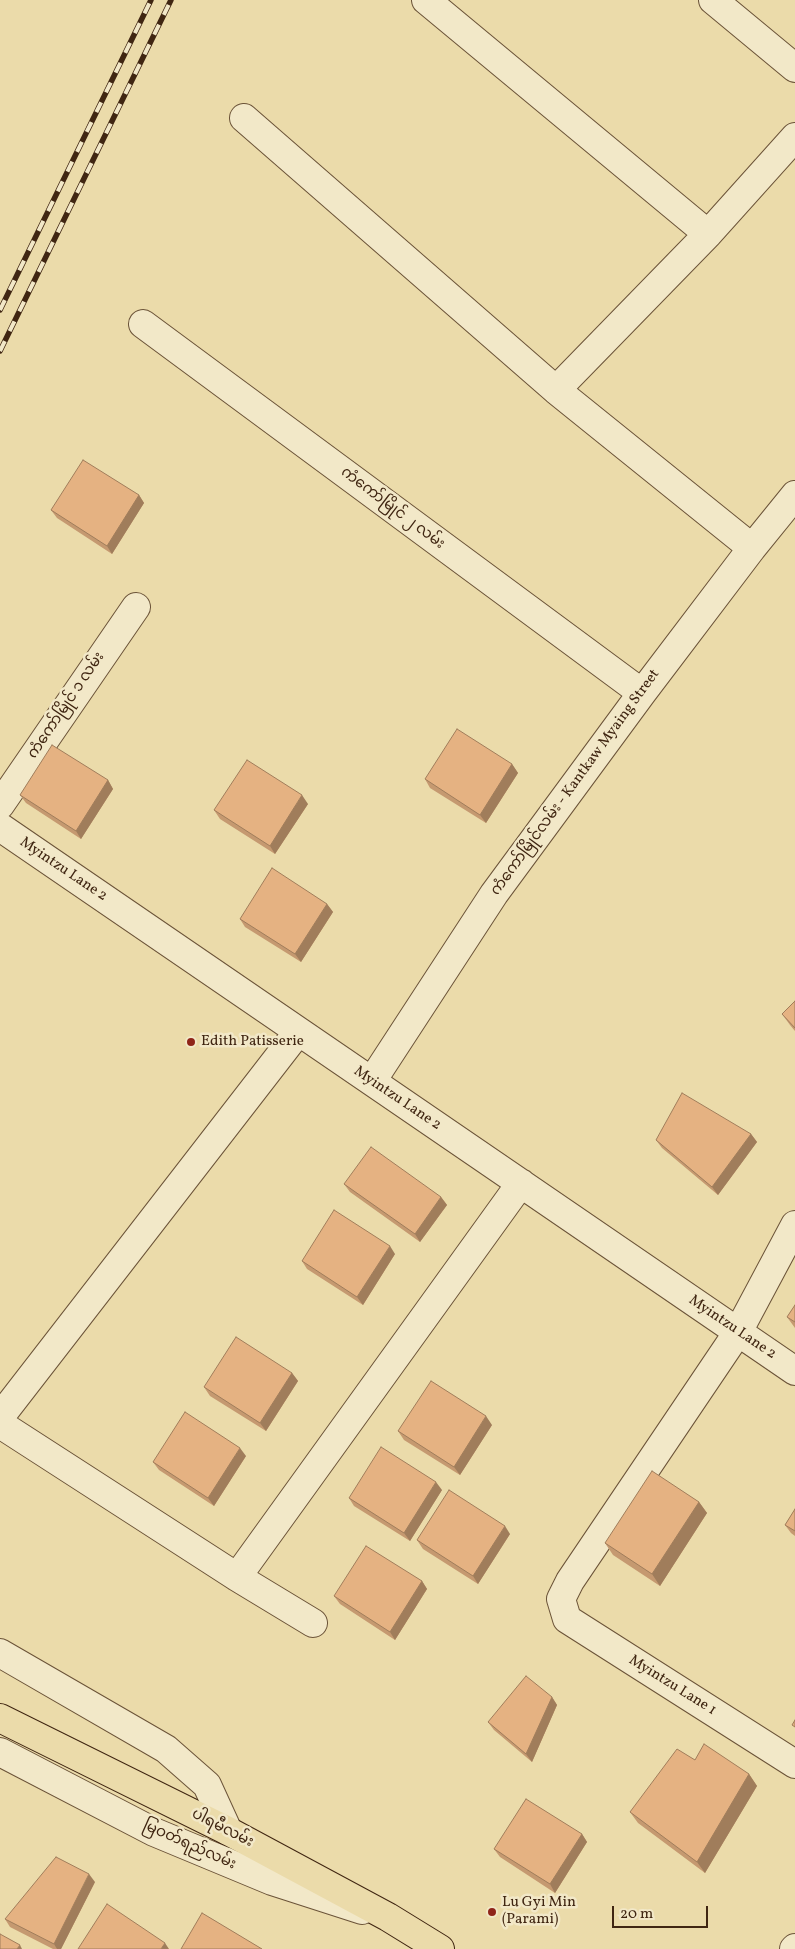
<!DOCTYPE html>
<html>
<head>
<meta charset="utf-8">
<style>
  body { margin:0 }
  #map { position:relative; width:795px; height:1949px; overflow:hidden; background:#ebdbaa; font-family:Vollkorn,serif }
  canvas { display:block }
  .scale { position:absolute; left:612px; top:1906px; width:96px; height:22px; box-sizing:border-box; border:2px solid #402612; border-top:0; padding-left:6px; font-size:15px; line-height:18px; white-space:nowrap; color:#402612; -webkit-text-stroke:4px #f2e8c8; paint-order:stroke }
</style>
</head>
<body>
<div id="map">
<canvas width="795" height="1949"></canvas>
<div class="scale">20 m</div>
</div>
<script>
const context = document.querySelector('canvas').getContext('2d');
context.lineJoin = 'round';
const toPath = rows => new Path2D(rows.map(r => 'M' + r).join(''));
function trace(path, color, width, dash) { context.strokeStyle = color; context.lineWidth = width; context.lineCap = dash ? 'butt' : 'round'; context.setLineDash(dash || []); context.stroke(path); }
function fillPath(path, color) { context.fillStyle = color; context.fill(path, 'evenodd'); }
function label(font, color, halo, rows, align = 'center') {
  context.font = font + ' Vollkorn,"Noto Sans Myanmar",serif'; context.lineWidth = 5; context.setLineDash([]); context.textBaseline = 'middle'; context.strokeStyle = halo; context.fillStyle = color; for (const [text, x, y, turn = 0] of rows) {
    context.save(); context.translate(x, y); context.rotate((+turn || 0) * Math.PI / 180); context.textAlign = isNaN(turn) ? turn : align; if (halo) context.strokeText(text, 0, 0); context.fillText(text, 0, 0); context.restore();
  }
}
const minor = toPath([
  [426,0,708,234],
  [713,0,795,68],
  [244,118,556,390,752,548],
  [143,324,642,693],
  [556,390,708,234,795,137],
  [0,805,136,607],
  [0,827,795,1371],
  [372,1081,494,894,642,693,752,548,795,495],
  [795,1225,738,1332,570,1581,561,1599,567,1619,795,1764],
  [0,1417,298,1032],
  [0,1424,237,1577,313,1623],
  [237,1577,521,1183],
  [0,1653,166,1749,207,1785,228,1831],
  [0,1752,154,1832,272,1881,362,1910],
  [794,1949,795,1948]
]);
const primary = toPath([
  [0,1718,228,1831,388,1917,440,1949]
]);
trace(minor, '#6b5338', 30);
trace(primary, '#402612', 30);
trace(minor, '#f2e8c8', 28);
trace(primary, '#ebdbaa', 28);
const rail = toPath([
  [0,310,151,0],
  [0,351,171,0]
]);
trace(rail, '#402612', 5.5);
trace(rail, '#f2e8c8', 4, [11]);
fillPath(toPath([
  [139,495,144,503,112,554,57,518,51,510],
  [512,764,518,773,486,823,430,788,425,779],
  [108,780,113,789,81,839,26,803,20,795],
  [308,804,275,854,220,819,214,810],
  [327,904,333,912,301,962,245,927,240,919],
  [795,1001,795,1031,790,1025,782,1014],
  [751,1134,757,1142,718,1195,662,1148,656,1140],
  [344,1184,441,1197,447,1205,420,1242,350,1192],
  [395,1254,363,1305,307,1269,302,1261],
  [795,1305,795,1328,787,1317],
  [292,1373,298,1381,266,1431,210,1396,204,1387],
  [492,1425,460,1475,404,1440,398,1431],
  [246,1456,214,1506,159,1470,153,1462],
  [442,1490,410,1541,354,1506,349,1498],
  [699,1502,707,1513,660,1586,613,1555,605,1543],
  [795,1509,795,1536,791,1533,785,1525],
  [510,1534,478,1584,423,1549,417,1540],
  [422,1581,427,1589,395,1640,340,1604,334,1596],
  [552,1697,557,1705,532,1762,494,1730,488,1722],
  [695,1760,749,1774,757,1786,705,1873,638,1823,630,1812],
  [582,1834,587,1842,555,1893,500,1857,494,1849],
  [95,1882,61,1949,53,1949,10,1927,5,1919]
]), '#c59970');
fillPath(toPath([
  [139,495,144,503,112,554,107,546],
  [512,764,518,773,486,823,480,815],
  [108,780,113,789,81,839,76,831],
  [302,795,308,804,275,854,270,846],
  [327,904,333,912,301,962,295,954],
  [751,1134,757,1142,718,1195,712,1187],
  [441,1197,447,1205,420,1242,415,1234],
  [390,1246,395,1254,363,1305,357,1297],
  [292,1373,298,1381,266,1431,260,1423],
  [486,1416,492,1425,460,1475,454,1467],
  [240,1448,246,1456,214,1506,208,1498],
  [436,1482,442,1490,410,1541,404,1533],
  [699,1502,707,1513,660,1586,652,1574],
  [505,1526,510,1534,478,1584,473,1576],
  [422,1581,427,1589,395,1640,390,1632],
  [552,1697,557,1705,532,1762,526,1754],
  [749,1774,757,1786,705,1873,697,1862],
  [582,1834,587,1842,555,1893,550,1884],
  [89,1874,95,1882,61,1949,57,1949,54,1944],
  [165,1943,169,1949,161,1949],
  [20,1945,22,1949,17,1949]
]), '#a07d5b');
const building = toPath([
  [83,460,139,495,107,546,51,510,83,460],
  [457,729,512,764,480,815,425,779,457,729],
  [52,745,108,780,76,831,20,795,52,745],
  [247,760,302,795,270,846,214,810,247,760],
  [272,868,327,904,295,954,240,919,272,868],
  [795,1001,795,1028,782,1014,795,1001],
  [682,1093,751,1134,712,1187,656,1140,682,1093],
  [371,1147,441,1197,415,1234,344,1184,371,1147],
  [334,1210,390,1246,357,1297,302,1261,334,1210],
  [795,1305,795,1322,787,1317,795,1305],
  [236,1337,292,1373,260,1423,204,1387,236,1337],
  [431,1381,486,1416,454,1467,398,1431,431,1381],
  [185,1412,240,1448,208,1498,153,1462,185,1412],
  [381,1447,436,1482,404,1533,349,1498,381,1447],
  [652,1471,699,1502,652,1574,605,1543,652,1471],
  [449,1490,505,1526,473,1576,417,1540,449,1490],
  [795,1509,795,1531,785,1525,795,1509],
  [366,1546,422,1581,390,1632,334,1596,366,1546],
  [526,1676,552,1697,526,1754,488,1722,526,1676],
  [795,1720,795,1727,792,1725,795,1720],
  [704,1744,749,1774,697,1862,630,1812,677,1749,695,1760,704,1744],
  [526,1799,582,1834,550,1884,494,1849,526,1799],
  [56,1857,89,1874,54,1944,5,1919,56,1857],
  [107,1904,165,1943,161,1949,78,1949,107,1904],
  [202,1913,262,1949,181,1949,202,1913],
  [0,1934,20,1945,17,1949,0,1949,0,1934]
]);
fillPath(building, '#e5b282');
trace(building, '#a07d5b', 1);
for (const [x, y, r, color] of [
  [191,1042,5,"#8f2418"],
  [492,1912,5,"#8f2418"]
]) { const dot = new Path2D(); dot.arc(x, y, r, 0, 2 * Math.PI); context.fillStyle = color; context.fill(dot); trace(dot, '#f2e8c8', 2); }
label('15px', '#402612', '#f2e8c8', [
  ["ကံကော်မြိုင် ၂ လမ်း",392,509,37],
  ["ကံကော်မြိုင် ၁ လမ်း",67,706,-56],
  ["ကံကော်မြိုင်လမ်း - Kantkaw Myaing Street",576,783,-54],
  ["Myintzu Lane 2",63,870,34],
  ["Myintzu Lane 2",397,1099,34],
  ["Myintzu Lane 2",732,1328,34],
  ["Myintzu Lane 1",672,1686,32],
  ["ပါရမီလမ်း",222,1829,27],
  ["မြဝတ်ရည်လမ်း",189,1846,24]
]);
label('15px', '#402612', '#f2e8c8', [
  ["Edith Patisserie",201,1042],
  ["Lu Gyi Min",502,1903],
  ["(Parami)",502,1920]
], 'left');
</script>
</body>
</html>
